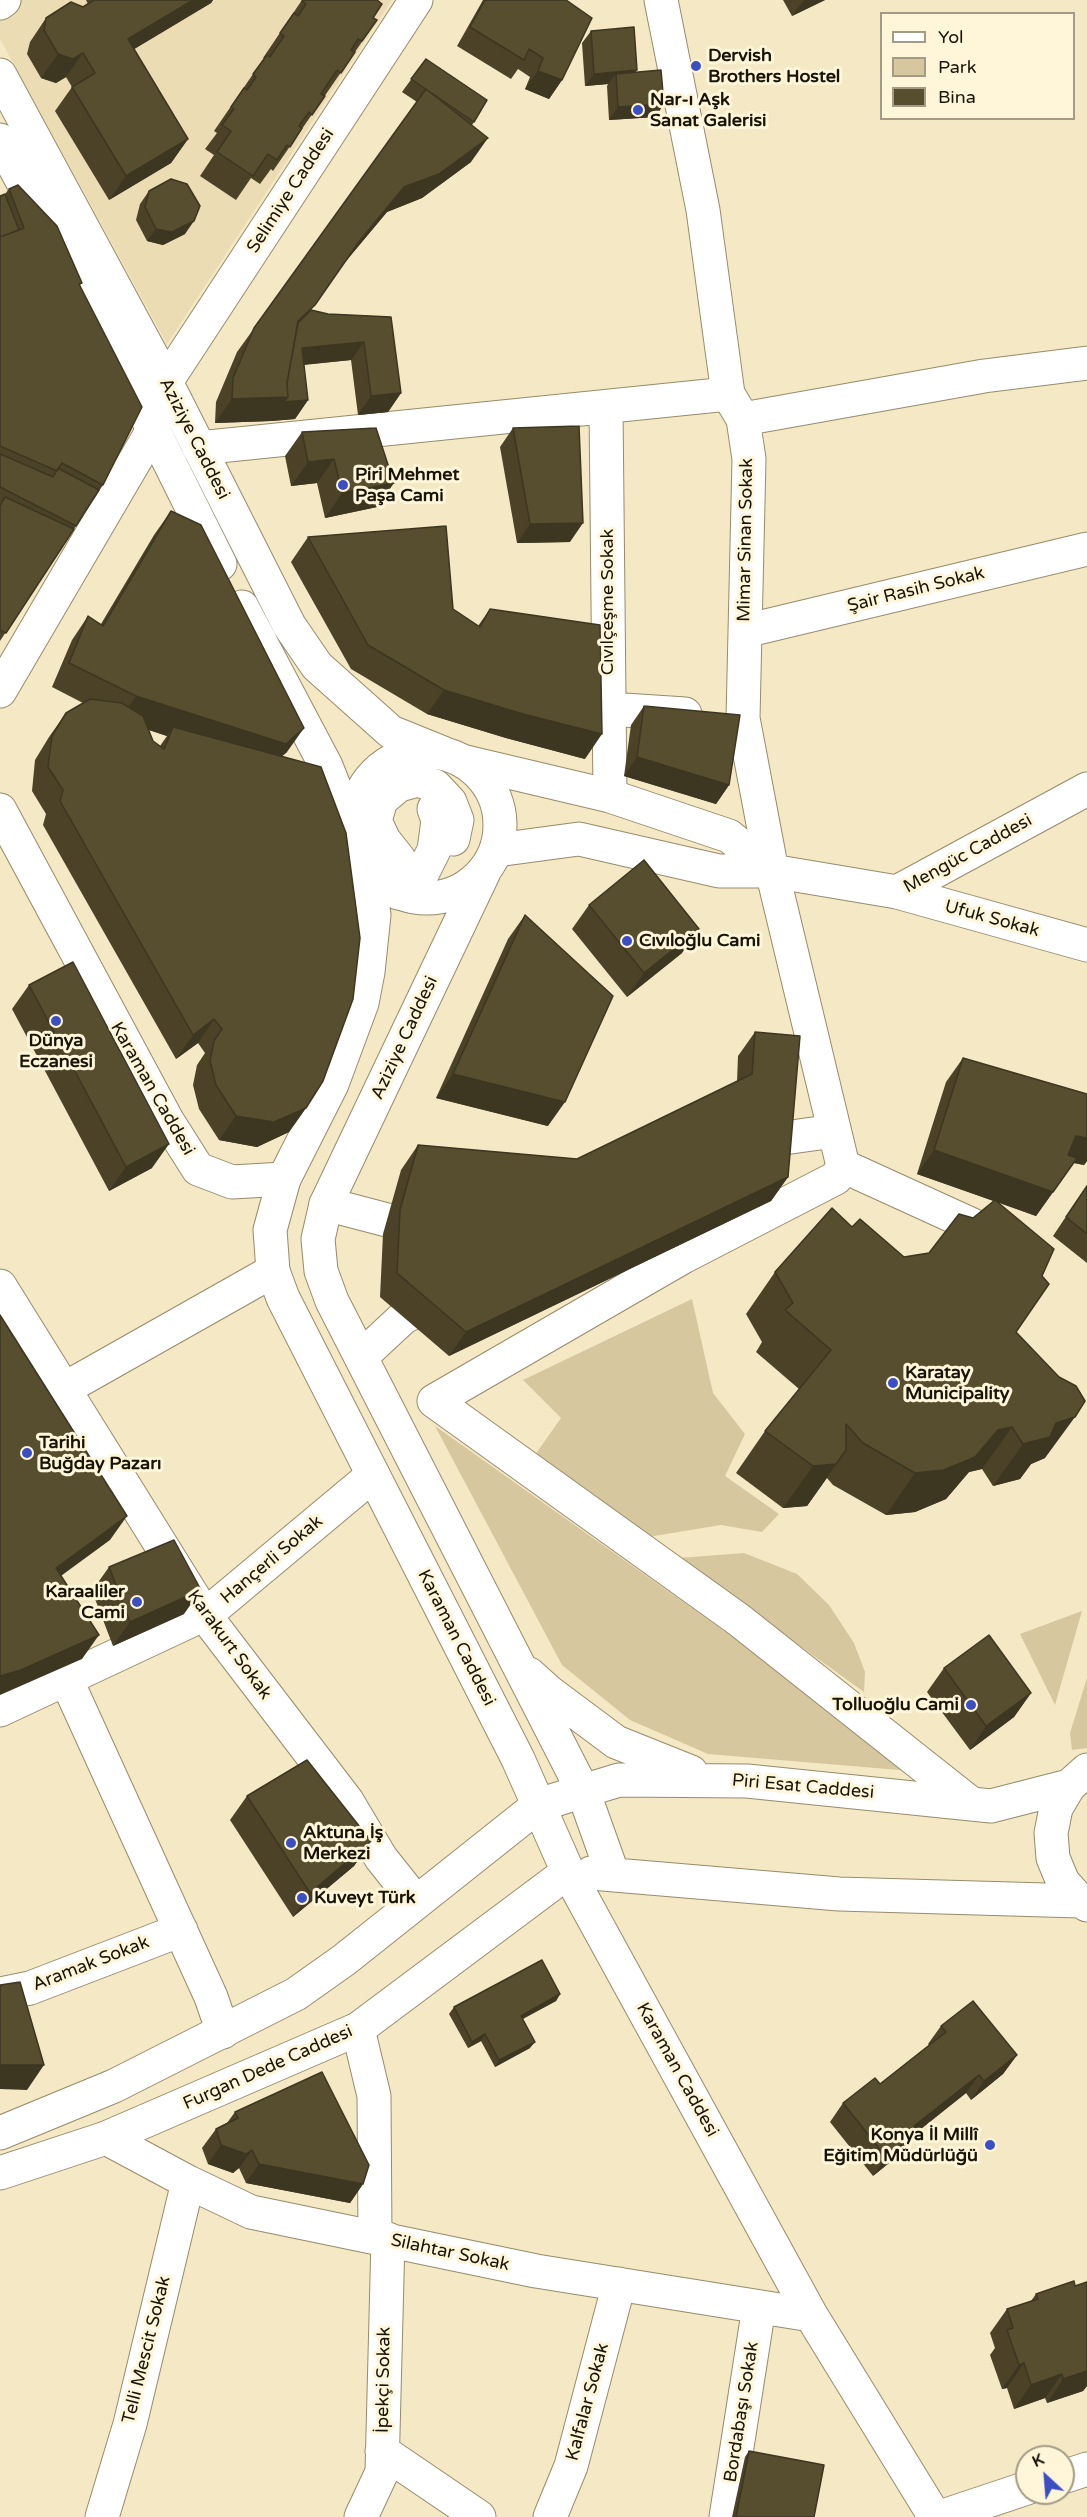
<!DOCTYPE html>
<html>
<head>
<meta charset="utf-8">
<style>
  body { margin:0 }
  #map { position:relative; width:1087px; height:2517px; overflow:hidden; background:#f4e8c5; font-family:"Varela Round",sans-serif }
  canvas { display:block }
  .legend { position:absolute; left:880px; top:12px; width:195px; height:108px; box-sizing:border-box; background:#fff5d9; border:2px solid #a39b85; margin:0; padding:8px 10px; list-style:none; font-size:18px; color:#191408 }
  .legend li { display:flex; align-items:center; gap:12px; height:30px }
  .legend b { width:30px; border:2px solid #a39b85 }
  .north { position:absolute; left:1015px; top:2445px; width:60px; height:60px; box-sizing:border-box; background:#fff5d9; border:2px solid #a39b85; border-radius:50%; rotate:334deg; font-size:16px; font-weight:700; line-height:24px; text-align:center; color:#191408 }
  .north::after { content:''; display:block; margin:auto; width:21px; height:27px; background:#3c4fc2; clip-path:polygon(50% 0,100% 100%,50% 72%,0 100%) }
</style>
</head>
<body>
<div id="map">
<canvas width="1087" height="2517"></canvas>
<ul class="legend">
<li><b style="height:8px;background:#fff"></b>Yol</li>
<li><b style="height:16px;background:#d6c79f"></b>Park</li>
<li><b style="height:16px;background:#574d2f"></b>Bina</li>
</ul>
<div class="north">K</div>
</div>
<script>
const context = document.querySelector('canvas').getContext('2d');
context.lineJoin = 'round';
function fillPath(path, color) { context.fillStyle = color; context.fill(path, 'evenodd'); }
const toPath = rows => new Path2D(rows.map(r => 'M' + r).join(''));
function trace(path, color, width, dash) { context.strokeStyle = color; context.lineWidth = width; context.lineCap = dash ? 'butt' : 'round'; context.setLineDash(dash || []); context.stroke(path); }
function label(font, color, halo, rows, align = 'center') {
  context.font = font + ' "Varela Round",sans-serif'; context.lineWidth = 6; context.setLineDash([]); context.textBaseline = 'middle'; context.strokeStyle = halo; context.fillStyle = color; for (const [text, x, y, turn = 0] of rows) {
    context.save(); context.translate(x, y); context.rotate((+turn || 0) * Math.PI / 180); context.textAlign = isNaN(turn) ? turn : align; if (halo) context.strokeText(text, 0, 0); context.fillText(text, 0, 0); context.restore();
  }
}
fillPath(toPath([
  [0,0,392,0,167,344,0,39]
]), '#ebdcb3');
fillPath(toPath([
  [692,1299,713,1393,745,1434,725,1476,779,1514,762,1532,721,1525,648,1537,535,1455,561,1418,523,1380],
  [435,1426,923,1772,708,1754,630,1720,562,1665],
  [744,1553,797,1574,829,1605,854,1643,865,1672,864,1692,678,1558],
  [1082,1611,1055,1705,1020,1634],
  [1087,1678,1087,1748,1072,1750,1070,1733]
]), '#d6c79f');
const minor = toPath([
  [661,0,703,210,728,394,743,419,749,459,743,718,772,871,843,1166,836,1178,683,1257,434,1401,739,1620,969,1802],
  [0,3,4,0],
  [166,382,416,0],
  [606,408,610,796],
  [743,419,984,376,1087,363],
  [199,448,728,394],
  [745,631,1087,549],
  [0,691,154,428],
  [609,709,685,714],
  [466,762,610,796,729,836,772,871],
  [0,810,167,1120,198,1169,232,1182,284,1179],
  [497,850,579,839,719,871,772,871,897,892,1087,789],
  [897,892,1087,945],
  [398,893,399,859,384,840,375,821,381,800,399,785,418,780,435,786,450,802,457,820,453,839],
  [411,896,434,850,438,820,434,809],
  [750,1151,777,1139,834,1131],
  [843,1166,979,1228,995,1239],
  [326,1204,387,1220,430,1224],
  [0,1286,204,1614,347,1801,381,1858,416,1902],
  [361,1357,404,1317,444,1298],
  [64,1389,273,1271],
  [66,1679,211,1997,223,2032],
  [0,1710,209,1612,373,1475],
  [568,1872,811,2315,935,2517],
  [0,1994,30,1988,181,1930],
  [358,2029,374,2096,375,2237],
  [106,2138,188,2182,251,2212,536,2271,811,2315],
  [382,2451,479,2517],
  [1063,2477,1087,2469],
  [102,2517,130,2424,188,2182],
  [361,2517,382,2472,388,2239],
  [550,2517,571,2466,619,2284],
  [726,2517,759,2307],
  [940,2517,1027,2488]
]);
const major = toPath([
  [0,75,166,382,289,625,317,666,391,732,443,753],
  [0,140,109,341,220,564],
  [242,607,326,766,355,839],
  '354 825a73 73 0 1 1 146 0a73 73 0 1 1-146 0Z',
  [363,862,370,886,374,915,368,972,362,1003,332,1084,284,1179,270,1230,273,1271,283,1298,518,1759,568,1872],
  [484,872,326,1204,318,1239,321,1271,332,1301,583,1791,613,1875],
  [529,1674,549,1692,616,1742,691,1772],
  [1087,1770,1069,1786,1056,1808,1051,1833,1053,1858,1063,1882,1080,1901,1087,1905],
  [591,1873,839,1894,1080,1901],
  [0,2133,114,2086,296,1994,344,1960,539,1805,583,1791,619,1780,747,1781,991,1806,1069,1786],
  [0,2173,106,2138,358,2029,568,1872]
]);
trace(minor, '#978b6b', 35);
trace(major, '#978b6b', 35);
trace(minor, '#fff', 33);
trace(major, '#fff', 33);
fillPath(toPath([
  [86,0,213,0,211,3,134,49,188,139,171,163,109,200,55,111,72,87,66,77,56,83,41,78,27,54,30,42,46,18,83,7,88,4],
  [302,0,373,18,377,20,273,171,271,169,260,184,251,178,236,200,200,176,214,155,205,149,217,133,214,131,264,58,263,58],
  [483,0,566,0,562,80,549,99,525,89,530,77,518,69,511,79,457,46],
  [783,0,825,0,792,16],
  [591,31,636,72,664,104,655,117,609,120,607,86,608,84,585,86,582,43],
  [426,59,474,122,472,125,471,162,422,198,387,212,341,267,311,310,328,314,391,317,401,393,388,412,358,415,351,360,304,365,308,400,295,419,271,421,215,423,216,402,237,352,417,102,402,92],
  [9,189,82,283,80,285,103,485,0,641,0,196,5,194],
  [149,191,185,234,163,245,147,241,136,220,140,204],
  [376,428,377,507,325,518,317,483,291,486,285,456,302,432],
  [513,428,570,542,517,543,500,447],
  [171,511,287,752,282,756,306,1108,289,1132,257,1147,219,1140,199,1109,193,1085,197,1065,205,1053,198,1043,176,1059,43,825,46,814,32,791,35,760,49,737,66,713,83,703,52,687,72,640,88,616,101,624,154,535],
  [149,730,167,736,160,746,153,741],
  [308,537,453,609,478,626,490,609,585,759,506,738,427,714,351,669,291,562],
  [644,706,729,785,716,804,624,776,631,725],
  [589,905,682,953,627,997,572,929],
  [525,915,548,1126,436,1098,508,939],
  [29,985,152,1168,109,1191,12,1009],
  [755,1032,788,1177,771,1201,449,1356,380,1297,383,1234,401,1170,418,1145,577,1159,737,1082,738,1056],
  [963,1058,1087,1094,1087,1161,1084,1165,1074,1163,1036,1216,998,1202,1016,1332,1045,1458,1031,1464,1020,1479,993,1486,982,1469,969,1472,946,1499,915,1512,886,1515,833,1485,827,1478,807,1506,783,1508,736,1473,765,1431,799,1389,756,1352,762,1342,746,1314,775,1272,852,1227,904,1257,929,1253,994,1201,917,1174,946,1082],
  [1087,1185,1087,1263,1053,1236],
  [109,1567,184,1614,113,1646,92,1591],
  [944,1668,1031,1693,1014,1717,970,1750,927,1692],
  [247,1796,371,1841,354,1866,293,1917,230,1820],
  [560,1994,556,2001,523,2019,530,2048,495,2067,481,2041,468,2048,449,2014,454,2007],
  [941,2026,1017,2055,1003,2074,971,2100,966,2093,918,2131,905,2150,873,2176,830,2122,843,2103,880,2084,929,2045,928,2044],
  [235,2112,363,2184,350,2203,246,2183,239,2168,233,2173,208,2164,202,2148,216,2129,227,2123],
  [1036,2294,1087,2386,1083,2391,1047,2403,1045,2398,1014,2409,1007,2388,1002,2389,990,2355,995,2348,990,2333,1007,2309,1031,2301],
  [749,2451,814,2517,732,2517,745,2457]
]), '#4b4228');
fillPath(toPath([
  [193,0,213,0,211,3,111,63,128,39],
  [804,0,825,0,792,16],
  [83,53,66,77,56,83,41,78,58,54],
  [637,70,628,83,616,74,608,84,585,86,594,74],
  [538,71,562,80,549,99,525,89],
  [664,104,655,117,609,120,618,107],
  [488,138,471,162,422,198,387,212,341,267,358,243,404,187],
  [188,139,171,163,109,200,126,176],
  [194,221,185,234,163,245,147,241,156,229],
  [364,342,351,360,289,366,302,348],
  [401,393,388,412,358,415,371,396],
  [288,397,308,400,295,419,271,421,215,423,232,399],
  [334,459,317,483,291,486,308,462],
  [394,483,377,507,325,518,342,493],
  [583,523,570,542,517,543,530,524],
  [444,690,602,734,585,759,506,738,427,714],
  [136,696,304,728,287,752,269,768,173,727,167,736,119,720],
  [637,757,729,785,716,804,624,776],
  [699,929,682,953,627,997,644,973],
  [214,1019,198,1043,176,1059,193,1035],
  [453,1074,565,1102,548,1126,436,1098],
  [306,1108,289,1132,257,1147,219,1140,236,1116],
  [1076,1136,1087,1138,1087,1161,1084,1165,1059,1160],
  [169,1144,152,1168,109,1191,126,1167],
  [934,1150,1053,1192,1036,1216,917,1174],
  [788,1177,771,1201,449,1356,466,1332],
  [1075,1417,1045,1458,1031,1464,1020,1479,993,1486,1023,1444,1056,1423],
  [1012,1427,982,1469,969,1472,946,1499,915,1512,886,1515,915,1473,998,1430],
  [846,1450,807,1506,783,1508,813,1466],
  [127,1516,110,1540,39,1592,56,1568],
  [201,1590,184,1614,113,1646,130,1622],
  [99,1635,82,1659,0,1695,0,1676],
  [1031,1693,1014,1717,970,1750,986,1726],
  [371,1841,354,1866,293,1917,310,1893],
  [560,1994,556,2001,516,2022,521,2016],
  [485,2034,481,2041,468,2048,472,2042],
  [535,2042,530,2048,495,2067,499,2060],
  [1017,2055,1003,2074,971,2100,984,2081],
  [0,2065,44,2065,27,2090,0,2089],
  [979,2075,966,2093,901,2145,914,2126],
  [918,2131,905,2150,873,2176,886,2157],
  [221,2145,252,2150,239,2168,233,2173,208,2164],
  [259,2164,363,2184,350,2203,246,2183],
  [1024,2363,1007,2388,1002,2389,1019,2365],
  [1087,2371,1087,2386,1083,2391,1047,2403,1063,2379],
  [1062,2374,1045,2398,1014,2409,1031,2385]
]), '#3d3621');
const building = toPath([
  [94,0,193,0,128,39,188,139,126,176,72,87,95,73,83,53,73,59,58,54,44,30,46,18,71,2,83,7,94,0],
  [303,0,377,0,382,4,373,18,377,20,362,41,358,39,351,50,355,52,341,73,337,70,321,94,325,96,312,115,309,112,299,126,302,128,290,147,287,145,277,160,268,154,253,176,217,152,231,131,222,125,234,109,231,107,244,88,247,90,256,77,253,74,267,55,270,57,284,36,280,33,294,13,298,16,306,4,302,1,303,0],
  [485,0,566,0,592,18,562,80,538,71,543,58,529,49,524,60,470,27,485,0],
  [634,27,637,70,594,74,591,31,634,27],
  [426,59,487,100,474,122,411,79,426,59],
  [661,70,664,104,618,107,616,74,661,70],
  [426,89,488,138,439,174,404,187,358,243,315,305,298,321,287,383,288,397,232,399,233,378,254,328,426,89],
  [171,179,187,184,200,206,194,221,172,232,156,229,145,207,149,191,171,179],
  [18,185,57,226,82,283,79,284,142,407,103,485,62,463,57,471,0,446,0,237,24,228,9,189,18,185],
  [5,194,19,230,0,237,0,196,5,194],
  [311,310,328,314,391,317,401,393,371,396,364,342,302,348,308,400,284,402,288,397,287,383,298,323,311,310],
  [579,426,583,523,530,524,513,428,579,426],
  [376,428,394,483,342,493,334,459,308,462,302,432,376,428],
  [0,454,53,477,58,468,99,490,76,526,0,487,0,454],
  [5,497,74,529,6,633,0,630,0,506,5,497],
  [171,511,201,525,304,728,286,744,136,696,69,663,88,616,103,626,171,511],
  [446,526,453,609,480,627,490,609,600,625,602,734,523,714,444,690,368,645,308,537,446,526],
  [90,699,122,703,143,716,153,741,164,749,173,727,321,767,346,833,360,938,353,999,323,1081,306,1108,274,1122,236,1116,216,1085,210,1061,214,1041,222,1029,214,1019,193,1035,60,801,63,790,48,767,52,736,66,713,90,699],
  [644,706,740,715,729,785,637,757,644,706],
  [644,860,699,929,644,973,589,905,644,860],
  [525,915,613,996,565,1102,453,1074,525,915],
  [73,962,169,1144,126,1167,29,985,73,962],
  [755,1032,800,1036,788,1177,466,1332,397,1273,400,1210,418,1145,577,1159,752,1074,755,1032],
  [963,1058,1087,1094,1087,1138,1076,1136,1068,1155,1077,1158,1053,1192,934,1150,963,1058],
  [1087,1186,1087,1234,1066,1217,1087,1186],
  [995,1200,1054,1249,1042,1276,1049,1284,1016,1332,1059,1377,1076,1386,1085,1401,1075,1417,1056,1423,1050,1437,1023,1444,1012,1427,998,1430,975,1457,944,1470,915,1473,863,1443,846,1424,846,1450,836,1464,813,1466,765,1431,831,1350,785,1310,793,1303,775,1272,832,1208,852,1227,860,1219,904,1257,929,1253,959,1214,973,1218,995,1200],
  [0,1315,127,1516,56,1568,99,1635,21,1670,0,1676,0,1315],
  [174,1540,201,1590,130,1622,109,1567,174,1540],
  [989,1635,1031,1693,986,1726,944,1668,989,1635],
  [307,1760,371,1841,310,1893,247,1796,307,1760],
  [542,1960,560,1994,521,2016,535,2042,499,2060,485,2034,472,2042,454,2007,542,1960],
  [20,1982,44,2065,0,2065,0,1985,20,1982],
  [973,2001,1017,2055,984,2081,979,2075,914,2126,918,2131,886,2157,843,2103,875,2078,880,2084,946,2032,941,2026,973,2001],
  [322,2072,369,2165,363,2184,259,2164,252,2150,246,2154,221,2145,216,2129,238,2118,235,2112,322,2072],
  [1074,2281,1075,2286,1087,2282,1087,2371,1063,2379,1062,2374,1031,2385,1024,2363,1019,2365,1007,2330,1013,2328,1007,2309,1038,2299,1036,2294,1074,2281],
  [749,2451,824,2465,814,2517,736,2517,749,2451]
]);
fillPath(building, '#574d2f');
trace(building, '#3d3621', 1.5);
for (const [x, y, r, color] of [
  [696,66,6,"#3c4fc2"],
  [638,110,6,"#3c4fc2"],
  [343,485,6,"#3c4fc2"],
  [627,941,6,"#3c4fc2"],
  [56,1021,6,"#3c4fc2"],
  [893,1383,6,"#3c4fc2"],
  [27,1453,6,"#3c4fc2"],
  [137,1602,6,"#3c4fc2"],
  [971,1705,6,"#3c4fc2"],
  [291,1843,6,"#3c4fc2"],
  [302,1898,6,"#3c4fc2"],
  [990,2145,6,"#3c4fc2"]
]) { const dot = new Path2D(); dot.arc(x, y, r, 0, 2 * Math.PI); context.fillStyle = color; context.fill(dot); trace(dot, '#fff5d9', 2); }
label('bold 18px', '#191408', '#fff5d9', [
  ["Dervish",708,56],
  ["Brothers Hostel",708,77],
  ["Nar-ı Aşk",650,100],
  ["Sanat Galerisi",650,121],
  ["Piri Mehmet",355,475],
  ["Paşa Cami",355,496],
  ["Cıvıloğlu Cami",639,941],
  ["Dünya",56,1041,"center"],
  ["Eczanesi",56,1062,"center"],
  ["Karatay",905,1373],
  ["Municipality",905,1394],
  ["Tarihi",39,1443],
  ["Buğday Pazarı",39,1464],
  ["Karaaliler",125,1592,"right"],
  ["Cami",125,1613,"right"],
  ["Tolluoğlu Cami",959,1705,"right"],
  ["Aktuna İş",303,1833],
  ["Merkezi",303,1854],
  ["Kuveyt Türk",314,1898],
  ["Konya İl Millî",978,2135,"right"],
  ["Eğitim Müdürlüğü",978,2156,"right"]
], 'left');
label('18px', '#191408', '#fff5d9', [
  ["Selimiye Caddesi",291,191,-57],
  ["Aziziye Caddesi",194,439,63],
  ["Mimar Sinan Sokak",746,540,-89],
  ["Şair Rasih Sokak",916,590,-14],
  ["Cıvılçeşme Sokak",608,602,-90],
  ["Mengüc Caddesi",968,854,-29],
  ["Ufuk Sokak",992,919,15],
  ["Aziziye Caddesi",405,1038,-65],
  ["Karaman Caddesi",152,1089,60],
  ["Hançerli Sokak",272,1560,-40],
  ["Karaman Caddesi",456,1638,63],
  ["Karakurt Sokak",229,1645,54],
  ["Piri Esat Caddesi",803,1787,5],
  ["Aramak Sokak",91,1964,-21],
  ["Furgan Dede Caddesi",268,2068,-24],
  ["Karaman Caddesi",677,2070,61],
  ["Silahtar Sokak",450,2253,12],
  ["Telli Mescit Sokak",147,2350,-76],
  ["İpekçi Sokak",384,2380,-89],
  ["Kalfalar Sokak",588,2402,-75],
  ["Bordabaşı Sokak",742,2412,-81]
]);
</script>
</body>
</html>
